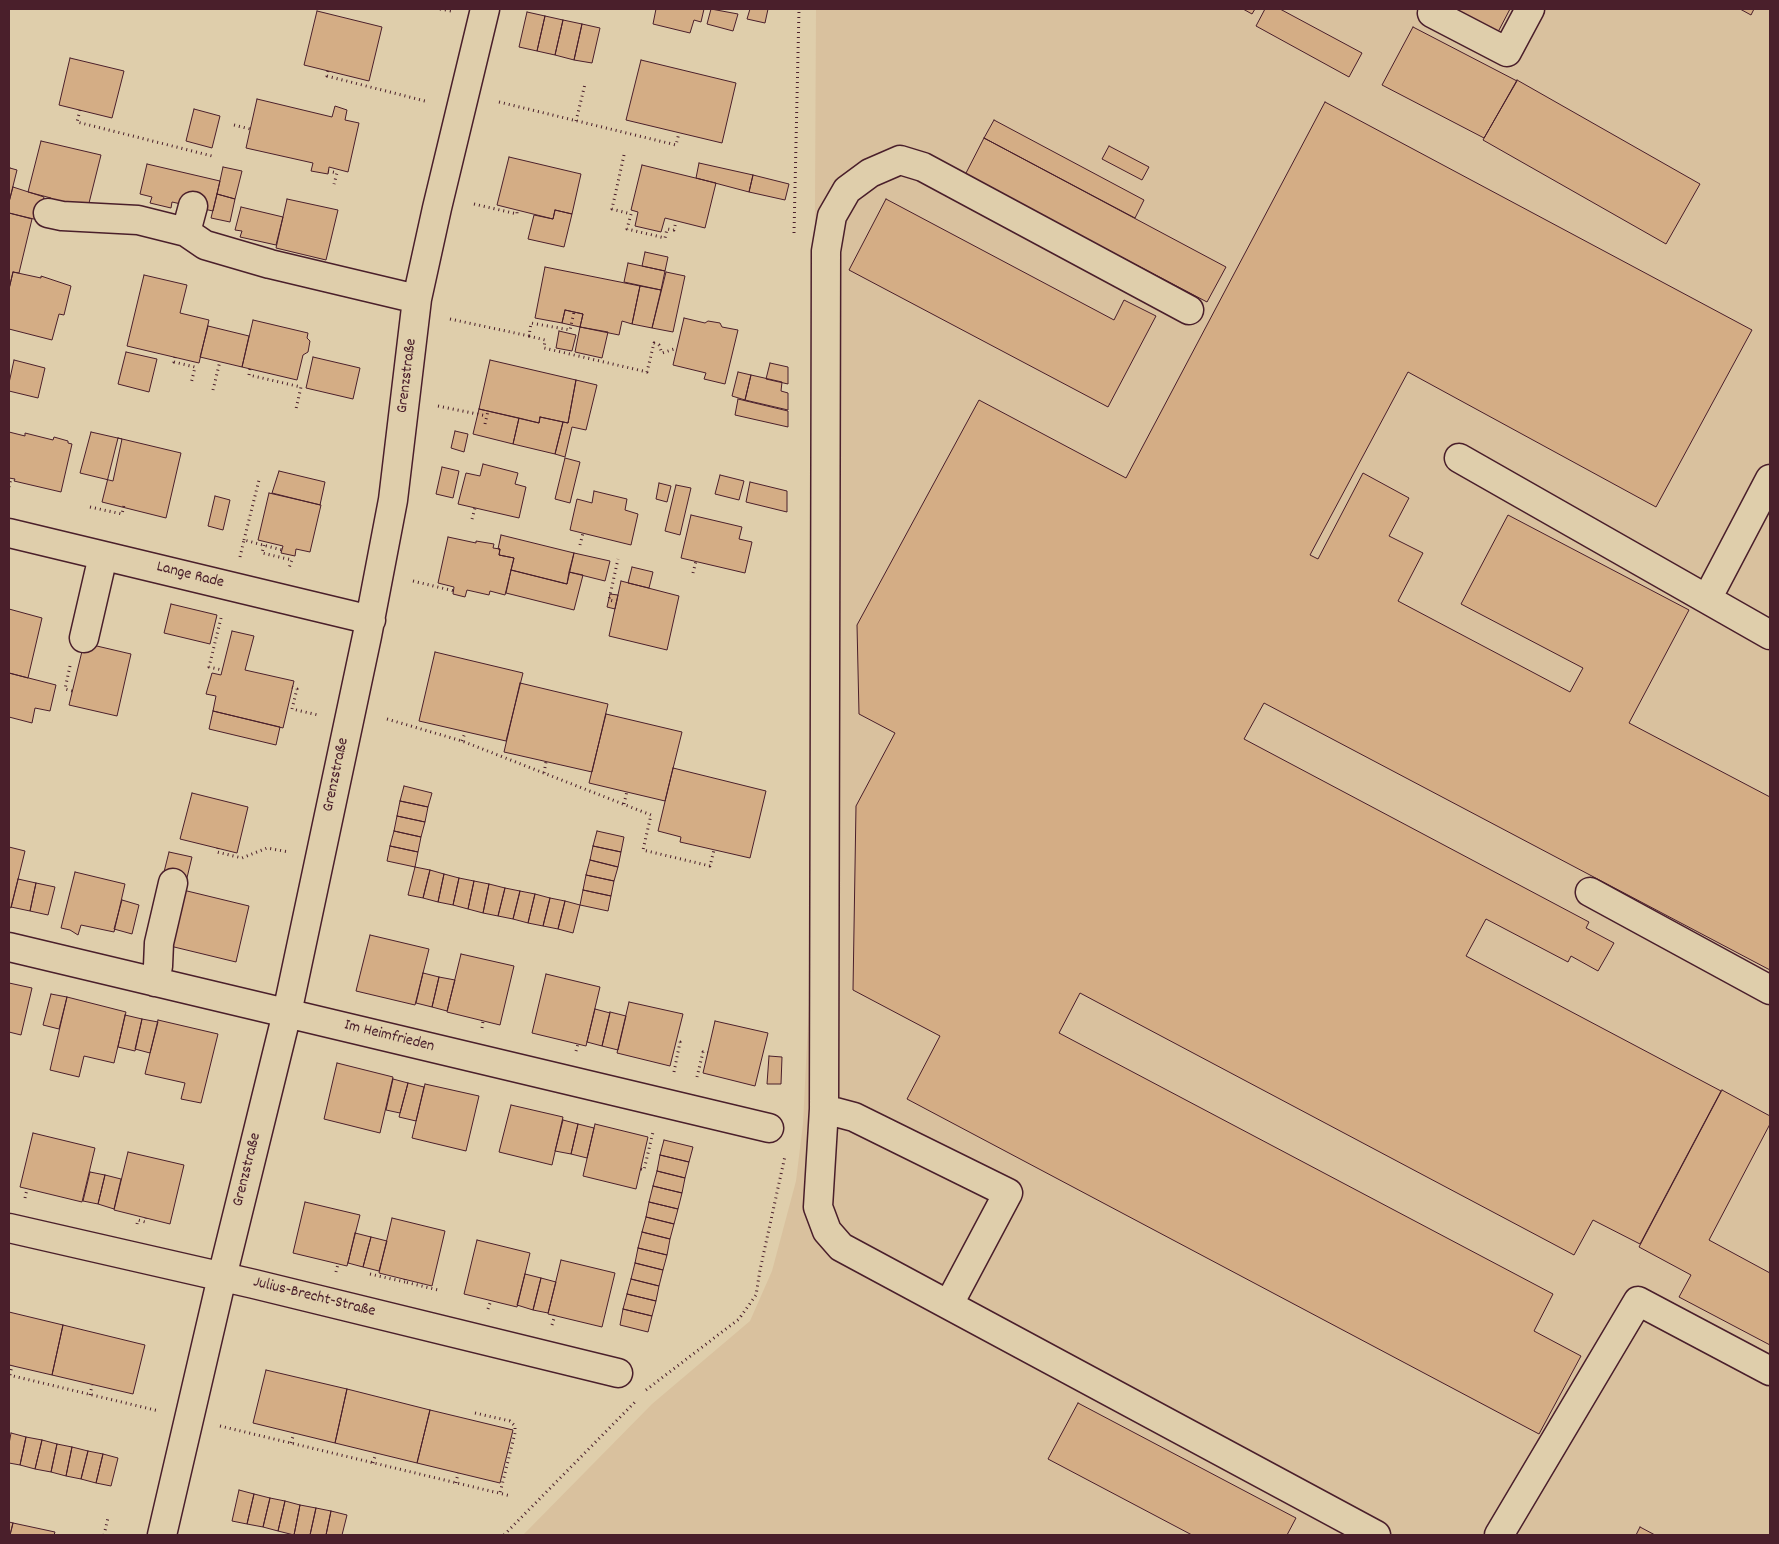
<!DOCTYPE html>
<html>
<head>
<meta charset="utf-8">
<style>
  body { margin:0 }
  #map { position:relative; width:1779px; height:1544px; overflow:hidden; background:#dfceab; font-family:Dekko,sans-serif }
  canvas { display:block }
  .frame { position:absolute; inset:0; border:10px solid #4a1f2b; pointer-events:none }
</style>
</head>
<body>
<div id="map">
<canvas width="1779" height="1544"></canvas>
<div class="frame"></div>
</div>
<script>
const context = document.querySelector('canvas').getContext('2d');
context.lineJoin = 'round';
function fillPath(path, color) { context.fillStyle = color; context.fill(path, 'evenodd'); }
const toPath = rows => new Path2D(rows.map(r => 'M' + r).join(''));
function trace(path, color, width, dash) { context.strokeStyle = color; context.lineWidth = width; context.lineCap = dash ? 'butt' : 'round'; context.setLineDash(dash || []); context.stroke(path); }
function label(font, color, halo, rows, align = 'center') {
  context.font = font + ' Dekko,sans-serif'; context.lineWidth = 4.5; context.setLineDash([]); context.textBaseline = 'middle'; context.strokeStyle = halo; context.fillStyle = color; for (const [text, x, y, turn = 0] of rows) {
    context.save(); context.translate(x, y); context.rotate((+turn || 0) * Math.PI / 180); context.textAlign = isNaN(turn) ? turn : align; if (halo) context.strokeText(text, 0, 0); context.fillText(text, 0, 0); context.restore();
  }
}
fillPath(toPath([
  [816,9,1770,9,1770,1535,523,1535,652,1404,750,1321,772,1271,796,1181,803,1124,811,963]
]), '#d9c19e');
const building = toPath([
  [656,9,704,9,701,22,694,20,690,33,653,24,656,9],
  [711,9,738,14,733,31,707,24,711,9],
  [750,9,768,9,765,23,747,19,750,9],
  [1243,9,1255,9,1252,14,1243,9],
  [1265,9,1280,9,1362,53,1349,77,1256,26,1265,9],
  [1455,9,1510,9,1498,32,1455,9],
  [1740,9,1754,9,1751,15,1740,9],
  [317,11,382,27,369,81,304,65,317,11],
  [527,12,545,16,537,51,519,47,527,12],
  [545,16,563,20,555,55,537,51,545,16],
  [563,20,582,24,574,60,555,55,563,20],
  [582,24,600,28,592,63,574,60,582,24],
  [1413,27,1517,81,1484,138,1382,85,1413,27],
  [70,58,124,71,112,118,59,105,70,58],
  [641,60,736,83,722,143,626,120,641,60],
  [1517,80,1700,184,1666,244,1483,140,1517,80],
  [257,99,332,117,335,106,347,110,345,120,359,123,348,172,329,167,328,174,311,171,313,163,246,148,257,99],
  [1325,102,1752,330,1656,507,1408,372,1310,555,1318,559,1363,473,1409,498,1389,536,1423,553,1398,601,1570,692,1583,668,1461,604,1508,515,1689,610,1629,723,1770,797,1770,970,1264,703,1244,739,1589,922,1586,928,1614,943,1598,971,1571,956,1568,962,1486,919,1466,956,1721,1091,1640,1244,1593,1220,1574,1255,1080,993,1059,1033,1553,1294,1534,1331,1581,1356,1539,1434,907,1099,940,1036,853,990,856,806,895,733,859,714,857,625,979,400,1126,478,1325,102],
  [194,109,220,116,212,148,186,141,194,109],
  [994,120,1144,200,1135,218,984,138,994,120],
  [984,138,1226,267,1207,302,965,175,984,138],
  [41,141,101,155,88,207,66,202,64,207,49,203,51,198,28,192,41,141],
  [1109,146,1149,167,1142,180,1102,159,1109,146],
  [509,157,581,174,572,214,555,210,553,219,497,205,509,157],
  [699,163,753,175,749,192,696,178,699,163],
  [147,164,220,181,213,211,172,202,171,208,150,203,152,197,140,194,147,164],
  [642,165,716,183,705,228,665,218,661,232,635,226,638,212,631,210,642,165],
  [223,167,242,171,235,199,217,194,223,167],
  [10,168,17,170,9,202,9,171,10,168],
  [753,175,789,184,785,200,749,192,753,175],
  [13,187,44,197,38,220,9,213,9,202,13,187],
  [217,194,235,199,230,222,211,218,217,194],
  [287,199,338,210,326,260,276,248,287,199],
  [886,199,1114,320,1124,300,1156,316,1108,407,849,270,886,199],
  [241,207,283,217,276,245,240,237,242,231,235,230,241,207],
  [555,210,572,214,564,247,528,239,534,215,553,219,555,210],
  [9,213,32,219,19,273,13,272,9,289,9,213],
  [645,252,668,257,665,271,642,266,645,252],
  [628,263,665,271,661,290,624,282,628,263],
  [545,267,640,286,632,324,622,321,619,335,580,327,583,314,565,310,562,323,535,318,545,267],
  [13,272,41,278,41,276,71,286,64,315,59,314,52,340,9,329,9,289,13,272],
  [666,272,685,276,673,332,652,328,666,272],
  [144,275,187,285,180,313,209,320,199,363,127,346,144,275],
  [640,286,661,290,652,328,632,324,640,286],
  [565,310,583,314,580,327,562,323,565,310],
  [684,318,705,323,708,321,720,323,722,327,738,330,725,384,704,379,706,373,673,365,684,318],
  [253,320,308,333,307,338,310,341,308,352,303,355,297,380,242,367,253,320],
  [208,326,249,336,242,367,200,357,208,326],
  [580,327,608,332,602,358,575,352,580,327],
  [559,331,576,335,572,351,556,348,559,331],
  [126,352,157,359,149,392,118,384,126,352],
  [313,357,360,368,353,399,306,388,313,357],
  [14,360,45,368,38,398,9,391,9,383,14,360],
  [490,360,576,380,568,423,540,417,539,423,479,409,490,360],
  [770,363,788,367,788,384,766,379,770,363],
  [738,372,751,375,745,400,732,396,738,372],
  [751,375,782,382,781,391,788,393,788,410,745,400,751,375],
  [576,380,597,385,586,430,572,427,565,457,555,454,563,422,568,423,576,380],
  [738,399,788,411,788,427,735,415,738,399],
  [479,409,519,418,513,444,473,434,479,409],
  [540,417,563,422,555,454,513,444,519,418,539,423,540,417],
  [455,431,468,434,464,452,451,448,455,431],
  [9,432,25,436,25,433,53,440,54,437,68,441,68,443,72,444,61,492,14,481,15,479,9,478,9,432],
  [91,432,122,439,113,481,80,473,91,432],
  [118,438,181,453,166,518,102,502,118,438],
  [565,458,580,462,570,503,555,499,565,458],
  [483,464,518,473,515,484,526,487,519,518,458,504,466,473,480,476,483,464],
  [442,467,459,471,453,498,436,494,442,467],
  [279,471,325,482,320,505,272,493,279,471],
  [720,475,744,481,739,500,715,494,720,475],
  [750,482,787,491,787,512,746,502,750,482],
  [659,483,671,486,667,502,656,499,659,483],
  [676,485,691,488,680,535,665,531,676,485],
  [594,491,627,499,625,510,638,514,631,545,570,530,577,499,592,503,594,491],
  [269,493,321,505,310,552,296,549,295,556,281,553,283,546,258,540,269,493],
  [215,496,230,500,223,530,208,526,215,496],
  [691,515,742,527,739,539,752,542,745,573,681,558,691,515],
  [501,535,574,553,567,584,511,570,514,558,499,555,500,549,498,549,501,535],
  [448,537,476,543,476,541,494,544,493,548,500,549,499,555,514,558,505,595,490,591,489,595,467,590,465,597,453,594,454,587,438,583,448,537],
  [574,553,610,561,605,581,569,572,574,553],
  [632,567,653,572,649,588,628,583,632,567],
  [511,570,567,584,569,572,583,575,574,610,506,593,511,570],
  [621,581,679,596,667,650,609,636,621,581],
  [610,594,618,595,615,609,607,607,610,594],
  [171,604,217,615,210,644,164,633,171,604],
  [9,609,42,618,28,678,9,673,9,609],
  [232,631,254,636,245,670,294,681,283,728,213,711,216,696,206,694,212,673,221,675,232,631],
  [84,643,131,654,117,716,69,705,84,643],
  [435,652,523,673,506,741,419,721,435,652],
  [9,673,56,685,50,711,35,708,32,723,9,717,9,673],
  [520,683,608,704,592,772,504,752,520,683],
  [213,711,280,727,276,745,209,729,213,711],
  [606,714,682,732,665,801,589,783,606,714],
  [673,768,766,791,750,858,680,842,681,837,658,831,673,768],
  [404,786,432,793,428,807,400,801,404,786],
  [192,793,248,807,237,853,180,839,192,793],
  [400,801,428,807,425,822,397,816,400,801],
  [397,816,425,822,421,837,394,831,397,816],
  [394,831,421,837,418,852,390,846,394,831],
  [597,831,624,837,621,852,593,846,597,831],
  [390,846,418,852,415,867,387,861,390,846],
  [593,846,621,852,618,867,590,860,593,846],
  [9,847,25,851,11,908,9,907,9,847],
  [169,852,192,857,185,886,162,880,169,852],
  [590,860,618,867,614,881,586,875,590,860],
  [415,867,430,870,423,898,408,895,415,867],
  [430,870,444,874,438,902,423,898,430,870],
  [75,872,125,884,114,932,81,925,78,935,70,930,61,928,75,872],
  [444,874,459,878,453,905,438,902,444,874],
  [586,875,614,881,611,896,583,890,586,875],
  [459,878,474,881,468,909,453,905,459,878],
  [18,879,36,883,30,911,11,907,18,879],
  [474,881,489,884,483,913,468,909,474,881],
  [36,883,55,887,48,915,30,911,36,883],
  [489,884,505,888,498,916,483,913,489,884],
  [505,888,520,891,513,919,498,916,505,888],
  [183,890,249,906,236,962,170,946,183,890],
  [583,890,611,896,608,911,580,905,583,890],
  [520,891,535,894,528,923,513,919,520,891],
  [535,894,550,898,543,926,528,923,535,894],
  [550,898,565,901,558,929,543,926,550,898],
  [122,900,139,905,132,934,114,929,122,900],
  [565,901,580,905,573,933,558,929,565,901],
  [370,935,429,949,415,1005,356,991,370,935],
  [461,954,514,966,500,1025,447,1012,461,954],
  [423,973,439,977,432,1007,416,1003,423,973],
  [546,974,600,987,586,1046,532,1033,546,974],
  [439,977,455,980,447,1011,432,1007,439,977],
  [9,983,32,988,21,1035,9,1032,9,983],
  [51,994,67,997,59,1029,43,1025,51,994],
  [67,997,126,1012,114,1063,84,1056,79,1077,50,1070,67,997],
  [629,1002,683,1014,670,1066,617,1053,629,1002],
  [595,1009,610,1013,602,1046,587,1042,595,1009],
  [610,1012,626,1016,618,1050,602,1046,610,1012],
  [125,1015,142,1019,135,1051,118,1047,125,1015],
  [142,1019,158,1022,150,1053,135,1049,142,1019],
  [158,1020,218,1034,201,1103,181,1099,185,1083,145,1074,158,1020],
  [715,1021,768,1033,755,1086,703,1073,715,1021],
  [769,1056,782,1057,781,1084,767,1084,769,1056],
  [337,1063,393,1077,380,1133,324,1119,337,1063],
  [393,1079,408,1083,400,1113,386,1110,393,1079],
  [408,1083,424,1087,416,1121,399,1117,408,1083],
  [425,1084,479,1096,466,1151,412,1138,425,1084],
  [1722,1090,1770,1116,1770,1124,1709,1240,1770,1273,1770,1345,1679,1297,1691,1275,1639,1247,1722,1090],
  [511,1105,563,1117,552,1165,499,1152,511,1105],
  [563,1120,578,1124,571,1154,555,1151,563,1120],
  [578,1124,594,1128,587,1158,571,1154,578,1124],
  [595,1124,648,1137,636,1189,583,1176,595,1124],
  [33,1133,95,1148,82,1202,20,1187,33,1133],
  [664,1140,693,1147,689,1162,660,1155,664,1140],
  [128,1152,184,1165,170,1224,114,1210,128,1152],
  [660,1155,689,1162,685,1178,657,1171,660,1155],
  [657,1171,685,1178,682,1193,653,1186,657,1171],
  [90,1172,105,1175,98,1204,83,1201,90,1172],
  [105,1175,121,1179,114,1209,98,1204,105,1175],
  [653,1186,682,1193,678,1209,649,1202,653,1186],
  [305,1202,360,1215,347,1266,293,1253,305,1202],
  [649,1202,678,1209,674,1224,646,1217,649,1202],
  [646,1217,674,1224,670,1239,642,1232,646,1217],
  [392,1218,445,1231,432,1286,379,1273,392,1218],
  [642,1232,670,1239,667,1255,638,1248,642,1232],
  [355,1233,371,1237,363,1267,348,1263,355,1233],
  [371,1237,387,1241,379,1271,363,1267,371,1237],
  [477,1240,530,1253,517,1307,464,1294,477,1240],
  [638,1248,667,1255,663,1270,635,1263,638,1248],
  [561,1260,615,1273,602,1327,548,1314,561,1260],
  [635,1263,663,1270,659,1286,631,1279,635,1263],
  [525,1274,541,1278,533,1310,517,1305,525,1274],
  [541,1278,556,1282,548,1313,533,1310,541,1278],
  [631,1279,659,1286,656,1301,627,1294,631,1279],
  [627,1294,656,1301,652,1316,623,1309,627,1294],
  [623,1309,652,1316,648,1332,620,1325,623,1309],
  [9,1312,63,1325,52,1375,9,1365,9,1312],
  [63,1325,145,1345,133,1394,52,1375,63,1325],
  [266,1370,347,1389,335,1443,253,1423,266,1370],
  [347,1389,430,1410,417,1463,335,1443,347,1389],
  [1078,1403,1296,1518,1287,1535,1192,1535,1048,1459,1078,1403],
  [430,1410,513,1430,500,1483,417,1463,430,1410],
  [11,1433,26,1437,20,1465,9,1463,9,1444,11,1433],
  [26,1437,42,1440,35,1469,20,1465,26,1437],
  [42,1440,57,1444,51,1472,35,1469,42,1440],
  [57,1444,72,1447,66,1476,51,1472,57,1444],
  [72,1447,88,1451,81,1479,66,1476,72,1447],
  [88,1451,103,1454,96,1483,81,1479,88,1451],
  [103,1454,118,1458,111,1486,96,1483,103,1454],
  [239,1490,254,1494,247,1524,232,1521,239,1490],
  [254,1494,270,1498,263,1527,247,1524,254,1494],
  [270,1498,285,1501,278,1531,263,1527,270,1498],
  [285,1501,300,1505,294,1535,278,1531,285,1501],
  [300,1505,316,1508,310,1535,294,1535,300,1505],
  [316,1508,331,1511,326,1535,310,1535,316,1508],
  [331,1511,347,1515,342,1535,326,1535,331,1511],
  [9,1522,13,1523,10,1535,9,1535,9,1522],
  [13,1523,55,1532,54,1535,10,1535,13,1523],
  [1640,1527,1655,1535,1636,1535,1640,1527]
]);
fillPath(building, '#d4ad85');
trace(building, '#4a1f2b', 1);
const minor = toPath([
  [1434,9,1432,13,1507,52,1530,9],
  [48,213,62,216,138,220,186,232,205,245,270,264,417,299],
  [186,232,193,206],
  [1189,310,923,167,900,160,870,173,847,190,832,216,826,251,824,1109,818,1207,827,1231,841,1247,1376,1535],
  [1459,458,1770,635],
  [9,533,371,620],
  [1707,599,1770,479],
  [84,638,103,556],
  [1590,892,1770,990],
  [9,947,769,1128],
  [155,982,158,966,159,943,173,883],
  [824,1109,854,1117,1008,1193,949,1304],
  [9,1228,254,1284,618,1373],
  [162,1535,222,1277,287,1013,367,636,393,500,417,299,437,208,485,9],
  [1499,1535,1638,1301,1770,1371]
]);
trace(minor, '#4a1f2b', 31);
trace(toPath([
  [440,9,451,11],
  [328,71,327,76,425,101],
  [499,102,676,145,679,133],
  [80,110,77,122,212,156],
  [576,121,585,84],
  [234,125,250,129],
  [624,155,612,209,631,214,627,229,665,238,667,229,674,230,676,221],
  [328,171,337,173,334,184],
  [474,204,517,214,517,211],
  [794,233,799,9],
  [450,319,529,336,531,323,570,330,574,312],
  [529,336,545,340,544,348,647,372,654,343,659,345,662,353,677,348],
  [175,357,174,362,195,367,191,384],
  [250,369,249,375,301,387,296,409],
  [213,390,220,361],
  [438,406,487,416],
  [485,424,488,411],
  [9,487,11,478],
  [90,507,122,514,124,505],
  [472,519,475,508],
  [244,540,259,480],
  [264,545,262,553,292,560,289,568],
  [580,545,583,533],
  [240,557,244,540,282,550],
  [693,573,696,561],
  [413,581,454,591],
  [617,602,609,600,618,559],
  [221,618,209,667,222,670],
  [70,666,65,689,72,691],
  [292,687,297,689,292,709,318,715],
  [387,719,462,741,651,815,643,850,710,866,714,850],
  [462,741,465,733],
  [544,773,546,762],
  [624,804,627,791],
  [218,848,217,852,242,858,267,848,289,852],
  [482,1028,483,1021],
  [576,1051,578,1044],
  [674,1072,680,1042,676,1041],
  [697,1077,703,1052,708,1053],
  [641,1169,644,1170,653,1132],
  [25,1198,27,1189],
  [137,1224,138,1220,145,1222,146,1218],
  [336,1272,338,1264],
  [370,1274,405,1282],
  [405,1279,405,1282,438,1290],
  [488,1309,491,1300],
  [552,1325,555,1315],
  [9,1375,159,1411],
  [10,1375,12,1365],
  [646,1390,739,1319,756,1295,760,1270,785,1156],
  [90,1395,92,1385],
  [475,1413,510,1421,515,1426,515,1433,500,1493],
  [220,1426,511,1496],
  [291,1443,294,1433],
  [373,1463,376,1453],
  [456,1483,458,1473],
  [104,1535,108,1518],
  [504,1535,635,1402]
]), '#4a1f2b', 3, [1, 4]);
trace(minor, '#dfceab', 28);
label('16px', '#4a1f2b', '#dfceab', [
  ["Grenzstraße",408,376,-83],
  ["Lange Rade",190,576,14],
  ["Grenzstraße",337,775,-78],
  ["Im Heimfrieden",389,1037,14],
  ["Grenzstraße",248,1170,-76],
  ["Julius-Brecht-Straße",314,1298,14]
]);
</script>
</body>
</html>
